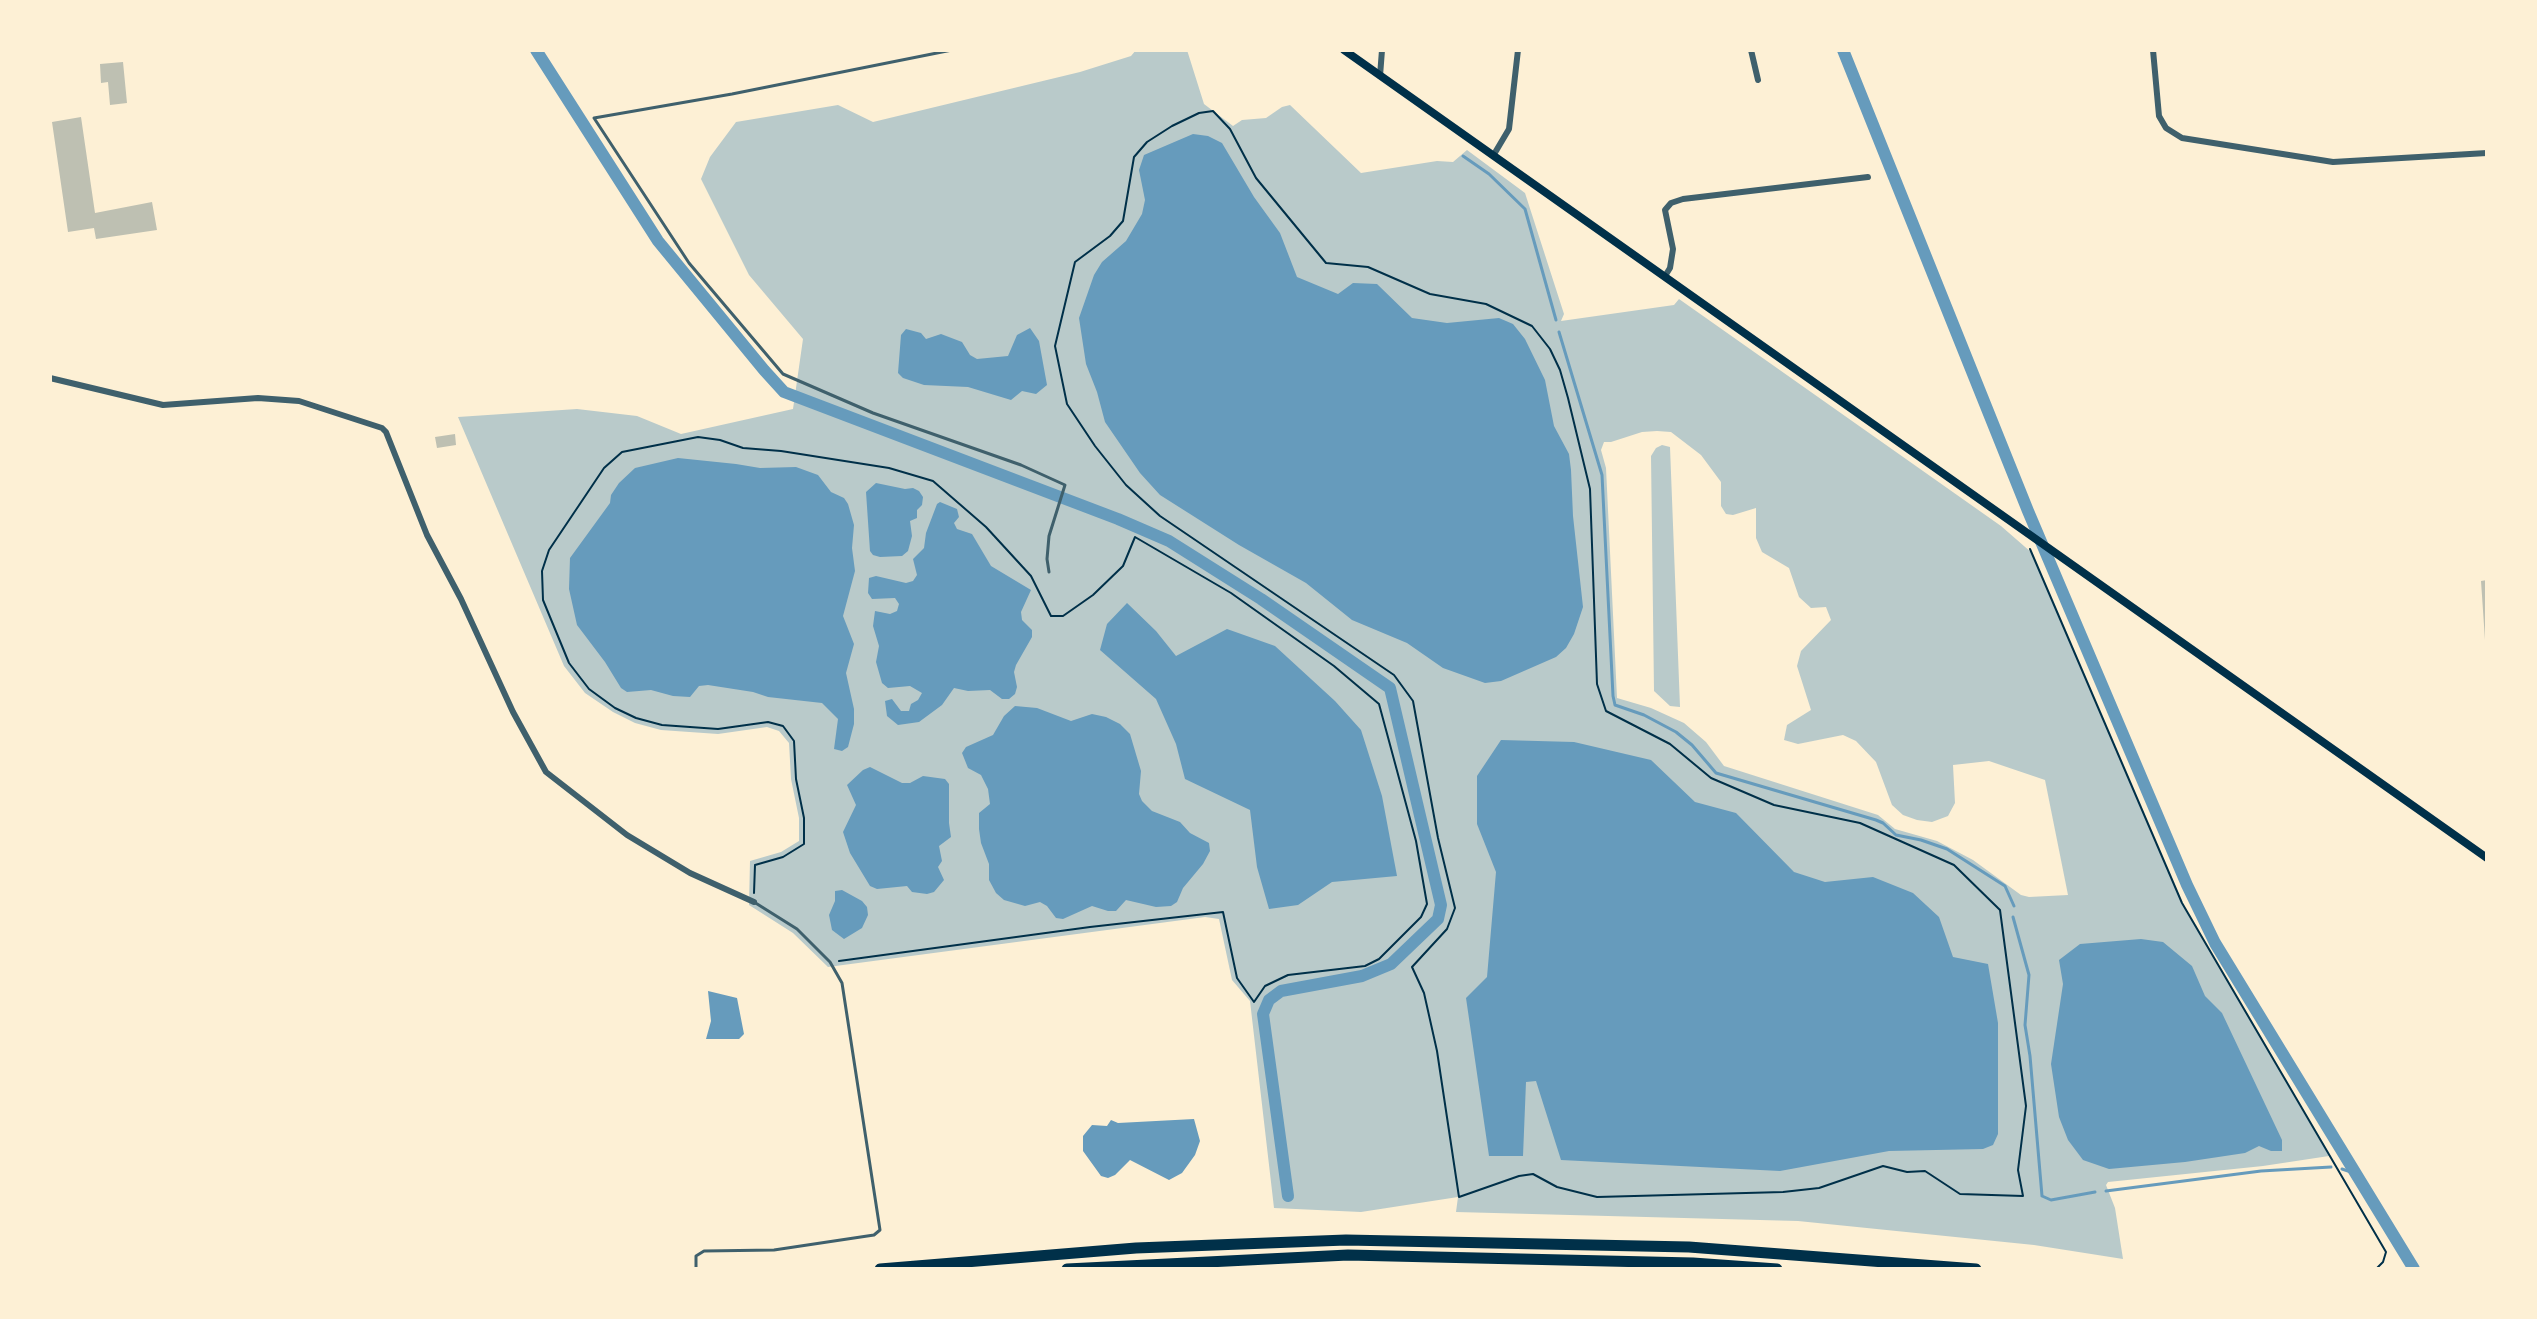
<!DOCTYPE html>
<html>
<head>
<meta charset="utf-8">
<style>
  body { margin:0 }
  #map { position:relative; width:2537px; height:1319px; overflow:hidden; background:#fdf0d5; font-family:Helvetica,sans-serif }
  canvas { display:block }
  .frame { position:absolute; inset:0; border:52px solid #fdf0d5; pointer-events:none }
</style>
</head>
<body>
<div id="map">
<canvas width="2537" height="1319"></canvas>
<div class="frame"></div>
</div>
<script>
const context = document.querySelector('canvas').getContext('2d');
context.lineJoin = 'round';
function fillPath(path, color) { context.fillStyle = color; context.fill(path, 'evenodd'); }
const toPath = rows => new Path2D(rows.map(r => 'M' + r).join(''));
function trace(path, color, width, dash) { context.strokeStyle = color; context.lineWidth = width; context.lineCap = dash ? 'butt' : 'round'; context.setLineDash(dash || []); context.stroke(path); }
fillPath(toPath([
  [1136,50,1187,50,1204,104,1233,126,1242,120,1266,118,1282,107,1290,105,1361,173,1437,161,1453,162,1467,150,1525,193,1564,314,1561,321,1674,305,1679,299,2001,526,2032,553,2182,903,2329,1156,2263,1166,2108,1182,2106,1185,2115,1208,2123,1259,2034,1245,1798,1221,1456,1212,1458,1197,1361,1212,1274,1208,1250,1001,1232,980,1219,919,1205,917,828,967,793,933,749,905,750,861,781,852,799,841,799,818,791,779,789,743,779,731,767,727,718,734,661,730,635,723,613,712,585,693,564,666,458,417,577,409,637,416,681,434,793,409,803,339,749,275,701,179,710,157,736,122,838,105,873,122,1080,72,1131,56],
  [1657,431,1671,432,1701,455,1721,482,1721,506,1726,514,1733,515,1756,508,1756,538,1762,552,1789,568,1799,597,1811,608,1826,607,1831,620,1801,651,1797,666,1811,710,1787,725,1784,740,1798,744,1843,735,1856,741,1876,762,1892,805,1903,815,1917,820,1932,822,1948,816,1955,803,1953,765,1989,761,2045,780,2068,895,2029,897,2021,895,1973,860,1937,841,1895,829,1878,815,1724,766,1706,742,1684,723,1651,708,1617,698,1606,468,1601,450,1604,442,1611,442,1642,432],
  [1662,445,1670,447,1680,707,1670,706,1654,691,1651,456,1656,448]
]), '#b9caca');
fillPath(toPath([
  [1193,134,1208,136,1222,143,1254,197,1280,233,1297,277,1338,294,1353,283,1377,284,1412,318,1447,323,1499,318,1513,324,1525,339,1545,380,1554,426,1569,454,1571,470,1573,516,1583,607,1574,634,1566,648,1556,657,1501,681,1485,683,1443,668,1407,643,1352,620,1306,583,1239,545,1160,495,1140,473,1105,422,1097,392,1086,364,1079,318,1094,275,1102,262,1126,241,1142,214,1145,200,1139,170,1144,155],
  [1030,328,1039,341,1047,385,1036,394,1022,391,1011,400,968,387,924,385,903,378,898,373,901,335,906,329,921,333,926,339,941,334,962,342,970,355,977,359,1008,356,1017,335],
  [678,458,736,464,760,468,796,467,818,475,831,492,844,498,848,504,854,525,852,548,855,571,843,616,854,644,846,673,854,709,854,724,848,747,842,751,834,749,838,719,822,703,768,697,753,692,708,685,699,686,690,697,673,696,651,690,627,692,621,688,605,662,577,625,569,589,570,558,610,503,611,495,619,483,635,468],
  [876,483,905,489,913,488,919,491,923,497,922,505,917,510,917,518,910,521,912,536,908,551,902,556,880,557,873,555,870,551,866,492],
  [940,502,957,509,959,517,954,523,957,529,972,534,991,566,1031,590,1021,612,1022,620,1032,630,1032,637,1016,665,1014,672,1017,687,1015,694,1009,699,1002,699,990,690,968,691,954,688,942,705,919,722,898,725,887,716,885,701,892,699,901,711,909,711,911,704,918,700,922,693,910,686,888,688,882,683,876,662,879,646,873,626,875,611,890,614,897,611,899,604,895,598,872,599,868,593,869,578,876,576,906,583,913,581,917,575,913,559,924,548,926,533,937,504],
  [1127,603,1156,631,1176,656,1227,629,1275,646,1335,701,1361,730,1382,796,1397,876,1332,882,1298,905,1269,909,1257,867,1250,810,1185,779,1176,744,1156,699,1100,650,1107,624],
  [1015,706,1037,708,1071,721,1092,714,1106,717,1120,724,1130,734,1141,771,1139,794,1142,801,1152,811,1180,822,1190,833,1209,843,1210,851,1203,864,1183,888,1177,902,1171,906,1156,907,1126,900,1116,911,1108,911,1092,906,1063,919,1056,918,1047,906,1040,902,1025,906,1004,900,996,893,989,880,989,864,981,843,979,829,979,813,990,804,988,789,981,775,968,768,962,753,966,747,993,735,1004,716],
  [1501,740,1574,742,1651,760,1695,802,1736,813,1794,872,1825,882,1873,877,1913,893,1939,917,1953,957,1988,964,1998,1023,1998,1134,1993,1145,1983,1149,1889,1151,1780,1171,1561,1160,1536,1081,1526,1082,1523,1156,1489,1156,1466,998,1487,977,1496,872,1477,824,1477,776],
  [870,767,902,783,910,783,923,776,945,779,949,784,949,823,951,837,939,846,942,861,938,867,944,880,934,892,927,894,912,892,907,886,877,889,870,886,850,853,843,832,856,805,847,785,863,770],
  [842,890,862,901,867,907,868,915,862,928,844,939,832,930,829,915,835,901,835,891],
  [2141,939,2163,942,2192,966,2205,996,2222,1013,2282,1140,2282,1151,2271,1151,2259,1146,2245,1153,2185,1162,2109,1169,2083,1160,2068,1140,2059,1117,2051,1064,2063,984,2059,960,2080,944],
  [708,991,737,998,744,1034,739,1039,706,1039,711,1021],
  [1194,1119,1200,1141,1195,1155,1182,1173,1169,1180,1130,1160,1115,1175,1108,1178,1101,1176,1083,1151,1083,1136,1092,1125,1107,1126,1111,1120,1118,1123]
]), '#669bbc');
trace(toPath([
  [1463,156,1489,174,1525,209,1556,320],
  [1559,332,1602,475,1613,696,1615,705,1644,715,1676,732,1692,745,1716,773,1876,820,1883,823,1896,835,1921,840,1947,849,2005,886,2014,906],
  [2013,917,2029,975,2025,1025,2030,1056,2042,1196,2051,1200,2095,1192],
  [2342,1169,2357,1174],
  [2106,1191,2261,1171,2331,1167]
]), '#669bbc', 3);
trace(toPath([
  [536,50,658,241,764,370,784,392,1118,519,1169,541,1261,599,1390,688,1441,905,1438,919,1391,964,1362,976,1281,991,1269,1000,1263,1014,1288,1196],
  [1843,50,2028,511,2187,885,2215,943,2414,1269]
]), '#669bbc', 12);
fillPath(toPath([
  [123,62,127,103,110,105,108,82,101,83,100,64],
  [81,117,95,213,152,202,157,230,96,239,94,228,68,232,52,122],
  [455,434,456,445,437,448,435,437],
  [2487,580,2487,640,2485,640,2481,581]
]), '#bec0b2');
trace(toPath([
  [1213,111,1230,129,1256,178,1326,263,1368,267,1430,294,1486,304,1532,326,1550,349,1560,370,1568,398,1590,489,1597,684,1606,711,1670,744,1711,778,1774,805,1860,823,1954,865,2000,910,2026,1106,2018,1170,2023,1196,1960,1194,1925,1171,1907,1172,1883,1166,1819,1188,1783,1192,1597,1197,1557,1187,1533,1174,1519,1176,1459,1197,1437,1051,1424,993,1412,967,1447,929,1455,908,1438,838,1413,701,1394,675,1160,516,1126,485,1095,446,1067,404,1055,346,1075,262,1110,236,1123,221,1134,157,1147,142,1172,126,1199,113,1213,111],
  [2030,549,2182,903,2386,1252,2383,1262,2376,1269],
  [754,893,755,865,783,857,804,844,804,818,796,779,794,741,783,726,768,722,718,729,662,725,636,718,615,708,589,689,569,663,543,600,542,571,549,550,604,468,622,452,698,437,720,440,743,448,781,451,889,468,933,481,986,527,1031,576,1051,616,1063,616,1093,595,1123,566,1135,537,1231,593,1334,666,1379,704,1416,841,1427,904,1421,917,1379,959,1365,966,1288,975,1265,986,1254,1002,1237,978,1223,912,1090,927,839,961]
]), '#003049', 2);
trace(toPath([
  [952,50,732,94,594,118,689,263,783,374,873,413,1021,465,1065,485,1049,536,1047,559,1049,572],
  [696,1269,696,1256,704,1251,774,1250,874,1235,880,1230,842,983,830,962,797,929,754,902]
]), '#3f606c', 3);
trace(toPath([
  [1751,50,1758,80],
  [2153,50,2159,116,2166,128,2182,138,2333,162,2487,153],
  [1380,76,1382,50],
  [1493,156,1509,129,1518,50],
  [1665,276,1670,268,1673,249,1665,210,1671,203,1683,199,1868,177],
  [50,378,163,405,258,398,299,401,382,428,386,432,427,535,461,599,513,712,546,772,627,835,690,873,754,902]
]), '#3f606c', 6);
trace(toPath([
  [1344,50,2487,858]
]), '#003049', 8);
trace(toPath([
  [880,1269,1136,1248,1346,1240,1689,1247,1976,1269],
  [1067,1269,1348,1255,1693,1263,1777,1269]
]), '#003049', 11);
</script>
</body>
</html>
